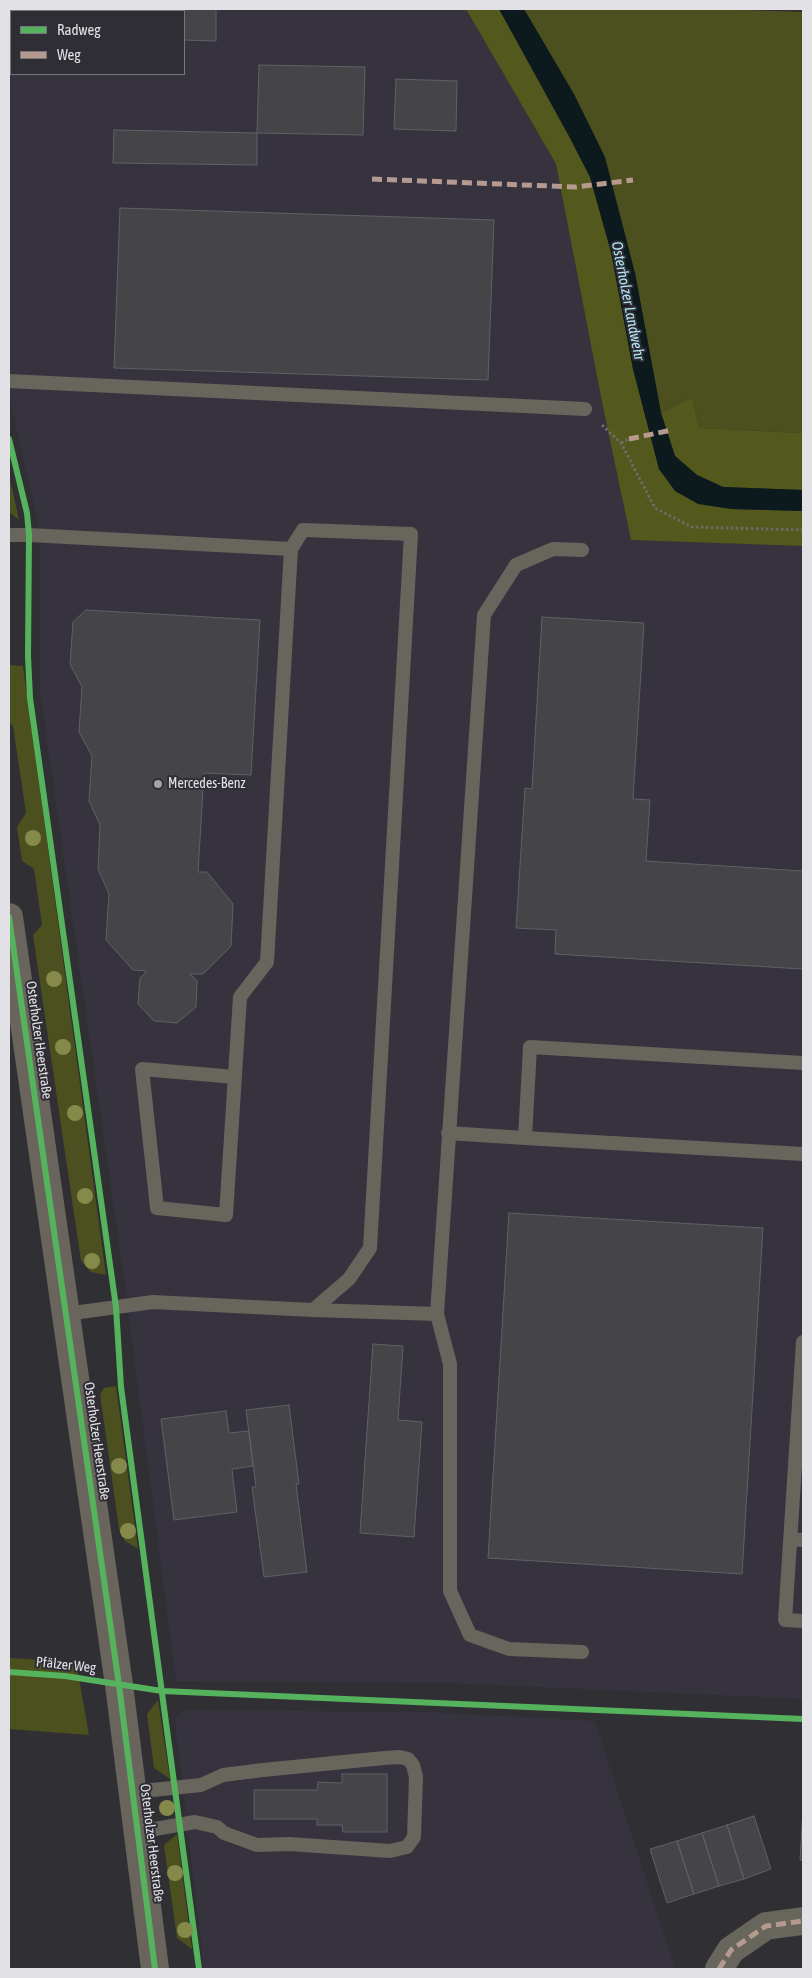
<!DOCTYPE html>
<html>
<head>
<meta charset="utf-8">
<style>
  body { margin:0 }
  #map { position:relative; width:812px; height:1978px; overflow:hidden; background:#302f34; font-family:"Asap Condensed",sans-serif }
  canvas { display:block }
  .frame { position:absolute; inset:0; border:10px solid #e2e1e6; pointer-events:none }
  .legend { position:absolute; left:10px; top:10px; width:175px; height:65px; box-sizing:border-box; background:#2f2e35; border:1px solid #77767c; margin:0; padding:6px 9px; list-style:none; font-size:15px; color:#e2e1e6 }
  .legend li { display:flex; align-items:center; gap:10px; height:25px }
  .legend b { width:25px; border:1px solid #77767c }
</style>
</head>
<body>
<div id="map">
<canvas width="812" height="1978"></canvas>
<div class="frame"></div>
<ul class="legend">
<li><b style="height:6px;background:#56b35d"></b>Radweg</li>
<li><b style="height:6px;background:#b69a8f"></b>Weg</li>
</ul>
</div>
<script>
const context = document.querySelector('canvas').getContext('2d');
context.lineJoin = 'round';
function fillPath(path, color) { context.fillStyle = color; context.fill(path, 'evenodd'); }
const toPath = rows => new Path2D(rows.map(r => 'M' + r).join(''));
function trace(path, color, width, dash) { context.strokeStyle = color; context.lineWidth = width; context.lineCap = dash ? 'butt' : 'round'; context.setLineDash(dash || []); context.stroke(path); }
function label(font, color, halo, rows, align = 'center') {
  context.font = font + ' "Asap Condensed",sans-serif'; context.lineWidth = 4; context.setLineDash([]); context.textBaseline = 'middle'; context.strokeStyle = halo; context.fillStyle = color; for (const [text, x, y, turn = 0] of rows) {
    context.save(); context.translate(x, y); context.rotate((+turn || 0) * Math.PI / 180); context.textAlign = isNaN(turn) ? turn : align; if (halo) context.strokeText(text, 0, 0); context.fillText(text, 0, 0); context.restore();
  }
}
fillPath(toPath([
  [9,9,466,9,556,164,603,407,631,540,803,546,803,1699,447,1683,176,1681,123,1271,40,692,40,532,9,396],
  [11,11,184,11,184,74,11,74],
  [184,1710,429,1712,595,1721,675,1969,204,1969,175,1719]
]), '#36333f');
fillPath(toPath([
  [524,9,713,9,803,12,803,433,699,428,692,397,661,413,635,273],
  [9,475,19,520,9,512],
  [9,665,23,666,106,1275,91,1272,81,1261,33,935,42,925,34,869,22,861,17,827,26,813,13,726,9,722],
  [116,1386,138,1549,125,1541,119,1529,100,1394,104,1388],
  [9,1658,76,1662,89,1735,9,1729],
  [158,1700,170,1779,154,1768,147,1714],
  [177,1834,192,1949,177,1938,164,1845]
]), '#4c501e');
fillPath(toPath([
  [466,9,499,9,570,138,590,177,611,252,633,369,659,469,731,509,803,511,803,546,631,540,603,407,556,164],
  [692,397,699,428,803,433,803,490,723,487,697,475,675,456,661,413]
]), '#53581d');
fillPath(toPath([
  [499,9,524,9,574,94,605,157,635,273,661,413,675,456,697,475,723,487,803,490,803,511,731,509,698,504,675,491,659,469,633,369,611,252,590,177,570,138]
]), '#0c191d');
const building = toPath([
  [143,9,216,9,216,41,184,40,184,11,143,11,143,9],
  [259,65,365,67,363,135,257,133,259,65],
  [396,79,457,81,456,131,394,129,396,79],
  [114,130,257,133,257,165,113,163,114,130],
  [120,208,494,220,488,380,114,368,120,208],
  [86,610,260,620,251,775,204,773,198,872,207,872,233,904,231,946,203,974,190,974,197,981,196,1007,177,1023,154,1021,138,1004,140,978,147,971,133,970,106,940,109,894,98,869,100,825,89,801,92,756,79,732,82,687,70,664,73,622,86,610],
  [542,617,644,623,633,799,650,800,646,861,803,871,803,969,555,954,556,930,516,928,525,788,532,789,542,617],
  [509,1213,763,1228,742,1574,488,1558,509,1213],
  [373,1344,403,1346,398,1420,422,1422,414,1537,360,1533,373,1344],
  [289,1405,299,1484,296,1484,307,1572,264,1577,252,1487,256,1487,246,1410,289,1405],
  [226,1411,229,1433,249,1431,253,1466,232,1469,237,1512,174,1520,161,1419,226,1411],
  [342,1774,387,1774,387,1832,343,1832,342,1825,317,1825,317,1819,254,1819,254,1790,317,1790,318,1782,342,1783,342,1774],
  [803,1810,803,1860,800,1860,803,1810],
  [754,1816,771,1869,744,1879,727,1825,754,1816],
  [727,1825,744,1879,719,1886,702,1833,727,1825],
  [702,1833,719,1886,694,1894,677,1841,702,1833],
  [677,1841,694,1894,667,1903,650,1849,677,1841]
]);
fillPath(building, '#454448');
trace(building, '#616064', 1);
trace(toPath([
  [602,425,621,443,655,508,692,527,803,530],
  [621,443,629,439]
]), '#6e6b67', 3, [2.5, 2.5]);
trace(toPath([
  [9,381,585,409],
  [9,535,29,535,291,549,303,530,411,534,370,1248,349,1279,313,1310,153,1302,66,1314],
  [803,1063,530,1047,525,1138,803,1154],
  [235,1077,142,1069,157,1208,226,1215,240,997,267,962,291,549],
  [448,1133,525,1138],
  [313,1310,437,1314,484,615,516,565,553,549,582,550],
  [437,1314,450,1364,450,1591,470,1635,509,1649,582,1652],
  [803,1342,785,1620,803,1621],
  [790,1539,803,1540],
  [133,1792,201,1785,223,1775,263,1770,384,1758,400,1757,408,1759,413,1765,416,1777,414,1837,407,1847,390,1851,289,1844,257,1845,224,1833,217,1827,195,1822,138,1832]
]), '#68655c', 14);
trace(toPath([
  [719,1969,731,1950,766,1926,803,1921]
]), '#68655c', 28);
trace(toPath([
  [9,917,119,1685,155,1969]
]), '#69655c', 28);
trace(toPath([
  [372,179,576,187,633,180],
  [629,439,672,430],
  [719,1969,731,1950,766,1926,803,1921]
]), '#b69a8f', 5, [10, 5]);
trace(toPath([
  [9,439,27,513,29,535,28,656,30,698,116,1307,121,1387,199,1969],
  [9,917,119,1685,155,1969],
  [9,1672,65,1676,162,1691,803,1719]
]), '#56b35d', 6);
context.fillStyle = '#858a4b';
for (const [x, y] of [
  [33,838],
  [54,979],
  [63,1047],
  [75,1113],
  [85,1196],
  [92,1261],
  [119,1466],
  [128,1531],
  [167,1808],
  [175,1873],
  [185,1930]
]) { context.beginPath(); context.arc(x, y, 8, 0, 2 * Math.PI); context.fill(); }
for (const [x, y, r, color] of [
  [158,784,5,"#a4a3a8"]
]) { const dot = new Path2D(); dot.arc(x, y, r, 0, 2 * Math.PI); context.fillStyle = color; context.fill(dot); trace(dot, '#2f2e35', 2); }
label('14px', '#e2e1e6', '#2f2e35', [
  ["Mercedes-Benz",168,784]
], 'left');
label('14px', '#e2e1e6', '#2f2e35', [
  ["Osterholzer Heerstraße",39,1040,82],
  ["Osterholzer Heerstraße",97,1441,82],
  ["Pfälzer Weg",66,1665,6],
  ["Osterholzer Heerstraße",152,1843,83]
]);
label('italic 15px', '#b2e6f6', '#2f2e35', [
  ["Osterholzer Landwehr",628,301,79]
]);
</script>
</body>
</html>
